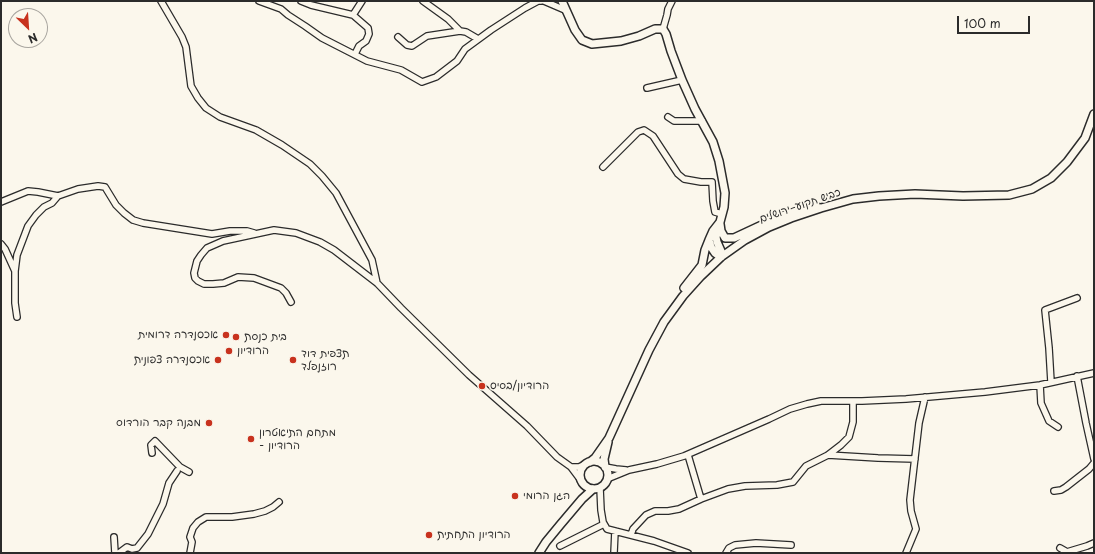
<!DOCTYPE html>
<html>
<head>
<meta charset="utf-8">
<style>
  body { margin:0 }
  #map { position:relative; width:1095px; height:554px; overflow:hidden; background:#fbf7ec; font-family:"Playpen Sans",sans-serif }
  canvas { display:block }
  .frame { position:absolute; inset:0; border:2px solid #2b2b2b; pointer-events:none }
  .north { position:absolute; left:8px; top:8px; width:40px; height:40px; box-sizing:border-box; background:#fbf7ec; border:1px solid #a8a59f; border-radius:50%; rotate:155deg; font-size:11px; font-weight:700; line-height:16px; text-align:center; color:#2b2b2b }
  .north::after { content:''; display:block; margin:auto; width:14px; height:18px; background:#c8321e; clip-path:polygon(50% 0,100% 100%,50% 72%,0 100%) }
  .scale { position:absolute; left:957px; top:16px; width:73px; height:18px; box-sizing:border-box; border:2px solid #2b2b2b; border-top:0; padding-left:5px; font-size:12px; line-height:14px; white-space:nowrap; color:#2b2b2b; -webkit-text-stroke:3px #fbf7ec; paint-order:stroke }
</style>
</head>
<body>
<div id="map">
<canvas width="1095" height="554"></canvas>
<div class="frame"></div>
<div class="north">N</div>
<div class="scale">100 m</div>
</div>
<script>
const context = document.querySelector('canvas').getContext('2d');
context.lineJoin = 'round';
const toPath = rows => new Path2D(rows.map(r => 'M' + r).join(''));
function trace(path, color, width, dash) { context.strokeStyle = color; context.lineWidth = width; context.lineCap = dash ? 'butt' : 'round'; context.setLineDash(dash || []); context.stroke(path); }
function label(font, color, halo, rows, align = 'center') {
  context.font = font + ' "Playpen Sans","Playpen Sans Hebrew",sans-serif'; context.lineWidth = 3.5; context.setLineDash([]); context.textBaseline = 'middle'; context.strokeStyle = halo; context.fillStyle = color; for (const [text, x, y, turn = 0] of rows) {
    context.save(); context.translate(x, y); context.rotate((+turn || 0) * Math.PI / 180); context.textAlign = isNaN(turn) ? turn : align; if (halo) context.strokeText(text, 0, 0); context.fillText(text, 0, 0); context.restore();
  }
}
const minor = toPath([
  [161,1,182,37,186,47,191,86,198,98,206,108,220,117,256,130,282,145,310,164,322,176,336,193,372,260,377,283],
  [259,1,281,9,288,15,305,26,322,38,367,61,401,70,422,82,436,77,457,61,465,49,491,30,525,8,538,1,541,1],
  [301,1,311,5,353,15,368,28,369,34,366,41,359,46,355,54],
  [423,1,448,19,460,31],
  [544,1,565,10],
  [353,15,362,1],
  [663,29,667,15,668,9,672,1],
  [398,37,407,45,412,46,427,36,460,31,466,32,478,39],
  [647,88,682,80],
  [668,117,674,121,702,121],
  [603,167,638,132,644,130,653,136,678,174,684,179,701,182,712,182,713,201,715,212,722,214],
  [1,202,28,191,38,192,58,196,78,189,98,186,105,187,116,205,124,213,133,220,143,223,212,234,230,231,247,231,254,233],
  [1,244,5,249,15,271,15,303,17,317],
  [15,271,17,255,28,226,36,215,44,207,52,203,58,196],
  [291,302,286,293,281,288,254,278,238,277,224,283,213,284,204,284,198,281,195,278,194,273,197,261,201,255,207,248,223,241,274,230,296,233,320,242,334,250,377,283,401,308,469,375,527,426,557,457,571,467,580,479],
  [1077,376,1086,423,1094,459],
  [1051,382,1049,348,1045,310,1077,298],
  [1040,385,1041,403,1049,421,1058,427],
  [152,453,151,445,155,441,180,467,189,472],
  [688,455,701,499],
  [828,455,878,458,915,459],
  [571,467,579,467,586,464],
  [605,467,616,469,626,470],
  [607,479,629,470,657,464,684,456,769,419,790,409,807,404,821,401,862,401,906,399,985,392,1040,385,1094,373],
  [600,488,601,510,603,522,607,529,654,541,688,553],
  [1054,491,1061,490,1066,487,1089,469,1094,463],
  [631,535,633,529,646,515,655,511,668,511,679,509,701,499,728,489,745,486,777,485,793,482,806,466,828,455,841,445,849,437,853,422,853,401],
  [114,537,115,553],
  [560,546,604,524],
  [1060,548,1067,552,1087,546,1094,543],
  [119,553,127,547,132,549,137,548,148,534,163,504,169,483,177,471],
  [190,553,192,542,190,537,193,528,198,522,206,517,232,517,254,514,265,511,273,507,279,502],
  [614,553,615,531],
  [726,553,729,548,735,545,756,543,791,545],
  [906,553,916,529,911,511,910,500,919,423,925,397]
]);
const major = toPath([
  [562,1,575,30,582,40,592,44,621,41,639,36,655,29,663,29,666,34,671,51,682,80,695,109,713,142,719,161,725,193,724,207,716,237,717,242,721,251,721,257,715,253,711,247,709,240,713,231,720,222],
  [720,224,721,231,725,238,734,238,779,217,810,206,820,208],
  [684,288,702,265,705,250,709,240],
  '580 475a14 14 0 1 1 28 0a14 14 0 1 1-28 0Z',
  [590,462,595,458,609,438,649,350,664,322,683,296,701,276,721,257,745,240,769,227,791,218,821,208,853,199,879,196,915,194,963,196,1009,195,1032,189,1051,178,1067,162,1085,138,1094,114],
  [605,467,604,459,608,442],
  [539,553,546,542,560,525,582,499,593,489]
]);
trace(minor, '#2b2b2b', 8);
trace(major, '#2b2b2b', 10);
trace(minor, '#fbf7ec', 5.5);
trace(major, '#fbf7ec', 7);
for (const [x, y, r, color] of [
  [226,335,4,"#c8321e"],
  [236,337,4,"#c8321e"],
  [229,351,4,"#c8321e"],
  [218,360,4,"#c8321e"],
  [293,360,4,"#c8321e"],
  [482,386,4,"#c8321e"],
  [209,423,4,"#c8321e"],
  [251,439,4,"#c8321e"],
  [515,496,4,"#c8321e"],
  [429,535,4,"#c8321e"]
]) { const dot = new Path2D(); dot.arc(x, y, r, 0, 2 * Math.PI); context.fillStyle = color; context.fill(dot); trace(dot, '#fbf7ec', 1.5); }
label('11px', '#2b2b2b', '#fbf7ec', [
  ["כביש תקוע–ירושלים",800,206,-19]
]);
label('11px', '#2b2b2b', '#fbf7ec', [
  ["אכסנדרה דרומית",218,335,"right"],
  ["בית כנסת",244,337],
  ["הרודיון",237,351],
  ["תצפית דוד",301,354],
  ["רוזנפלד",301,367],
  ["אכסנדרה צפונית",210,360,"right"],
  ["הרודיון/בסיס",490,386],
  ["מבנה קבר הורדוס",201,423,"right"],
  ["מתחם התיאטרון",259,433],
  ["- הרודיון",259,446],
  ["הגן הרומי",523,496],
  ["הרודיון התחתית",437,535]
], 'left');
</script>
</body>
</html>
